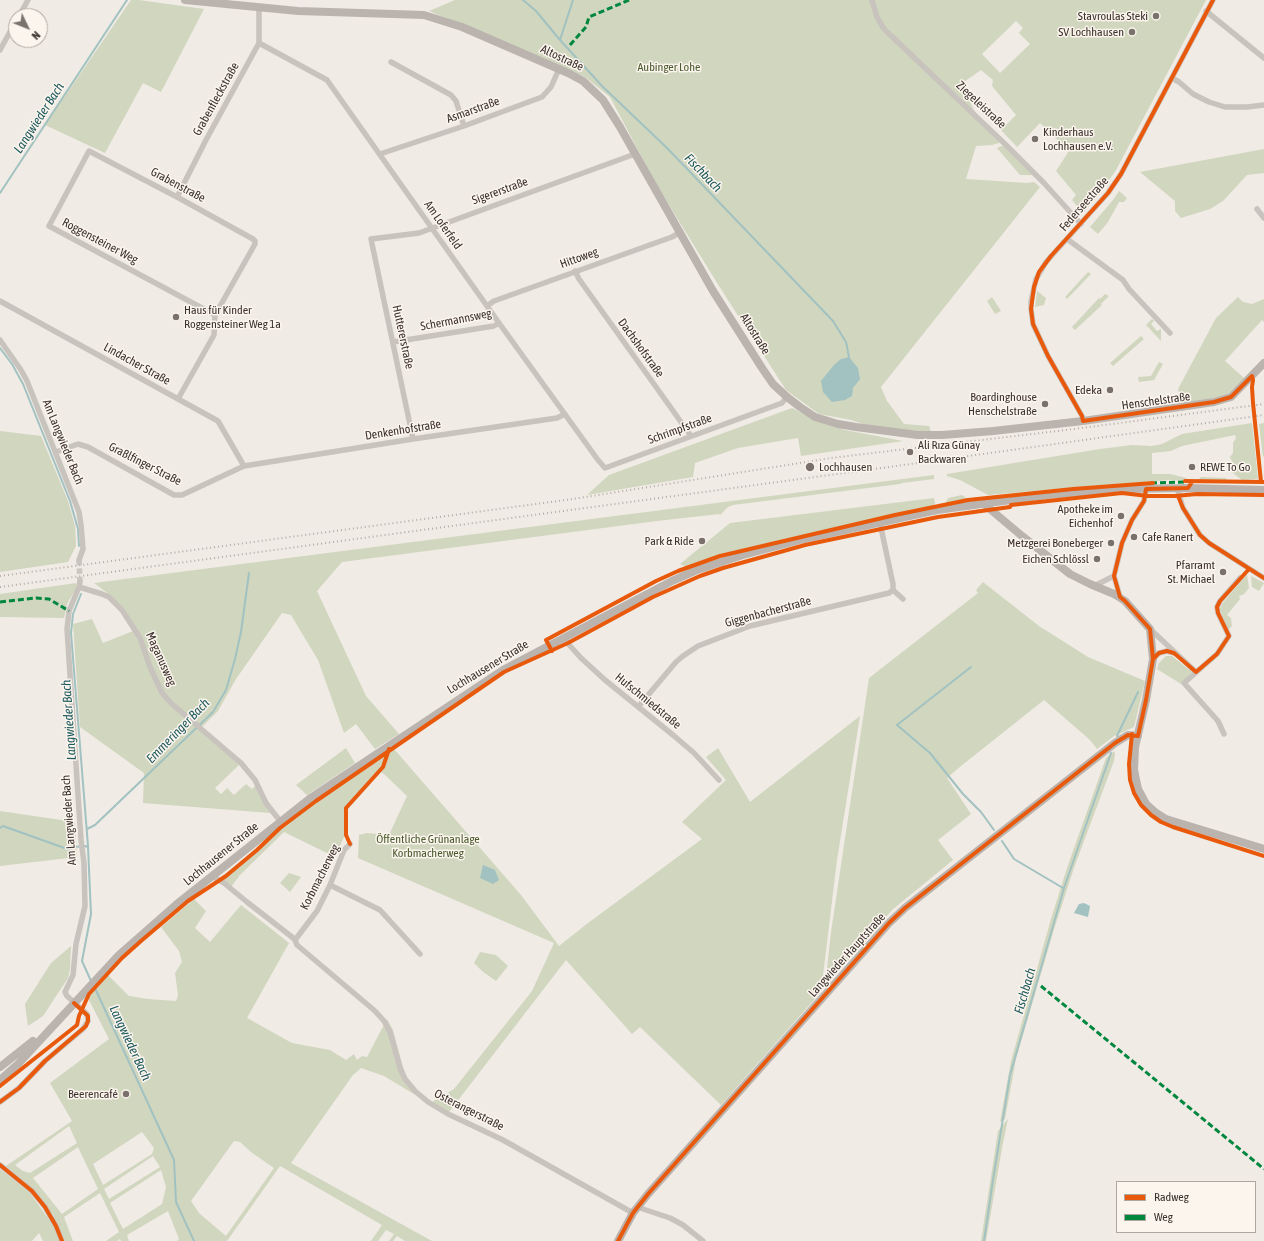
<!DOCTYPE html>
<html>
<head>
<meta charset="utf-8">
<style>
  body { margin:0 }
  #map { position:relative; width:1264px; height:1241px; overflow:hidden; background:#f0ebe5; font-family:"Asap Condensed",sans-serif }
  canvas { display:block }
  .legend { position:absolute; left:1116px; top:1181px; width:140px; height:52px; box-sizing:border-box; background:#fbf5ee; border:1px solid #aea6a0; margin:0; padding:5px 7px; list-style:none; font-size:12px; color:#3b302b }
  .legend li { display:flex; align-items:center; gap:8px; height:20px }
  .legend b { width:20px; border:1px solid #aea6a0 }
  .north { position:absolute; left:8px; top:8px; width:40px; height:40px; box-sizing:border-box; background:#fbf5ee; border:1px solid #aea6a0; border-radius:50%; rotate:133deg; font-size:11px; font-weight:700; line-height:16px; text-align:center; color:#3b302b }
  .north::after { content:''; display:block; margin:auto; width:14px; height:18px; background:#7a716c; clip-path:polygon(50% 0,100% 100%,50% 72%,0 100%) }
</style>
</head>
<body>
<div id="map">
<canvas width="1264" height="1241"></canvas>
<ul class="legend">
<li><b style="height:5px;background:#e8590c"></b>Radweg</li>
<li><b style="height:5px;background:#00873e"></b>Weg</li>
</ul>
<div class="north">N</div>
</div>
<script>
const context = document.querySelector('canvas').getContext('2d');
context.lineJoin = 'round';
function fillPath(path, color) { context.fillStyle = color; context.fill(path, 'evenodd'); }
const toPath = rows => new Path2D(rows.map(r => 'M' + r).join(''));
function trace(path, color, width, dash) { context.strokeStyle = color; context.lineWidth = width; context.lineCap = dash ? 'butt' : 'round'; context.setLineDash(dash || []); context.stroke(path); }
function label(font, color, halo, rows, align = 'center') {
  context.font = font + ' "Asap Condensed",sans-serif'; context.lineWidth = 3; context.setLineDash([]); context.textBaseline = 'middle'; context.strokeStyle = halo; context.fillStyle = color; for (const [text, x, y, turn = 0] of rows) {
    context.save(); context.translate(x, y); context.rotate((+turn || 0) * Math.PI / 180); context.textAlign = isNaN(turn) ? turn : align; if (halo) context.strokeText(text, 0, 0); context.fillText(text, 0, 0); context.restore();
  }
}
fillPath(toPath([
  [131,0,139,0,204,9,161,92,143,83,105,153,45,125],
  [455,0,1206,0,1116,170,1101,192,1083,213,1072,200,1076,195,1056,171,1069,151,1040,123,1017,147,1001,130,1016,115,992,86,993,80,981,70,961,84,979,120,1002,142,992,145,976,146,966,179,1027,183,1034,182,1040,187,881,387,887,401,904,424,929,426,931,432,905,430,863,424,851,420,819,414,786,390,719,286,656,184,610,97,585,77,429,11],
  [1016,21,1023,28,1019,33,1030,44,1000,73,982,54],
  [1004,145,1033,175,1020,175,997,148],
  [1264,149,1264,173,1247,175,1223,201,1210,209,1181,218,1175,211,1175,201,1140,172],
  [1119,191,1127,198,1124,202,1119,202,1108,222,1098,234,1090,227,1113,200],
  [1088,272,1091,274,1067,299,1065,297],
  [1037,291,1046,298,1044,305,1035,307],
  [1105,294,1109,296,1101,304,1102,305,1075,330,1072,327,1099,298,1100,299],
  [992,297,1001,311,995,314,987,301],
  [1238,297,1243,302,1252,304,1264,299,1264,322,1262,320,1225,361,1244,378,1228,394,1214,398,1181,403,1178,389,1216,318],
  [1152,319,1154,321,1151,324,1157,331,1161,329,1161,341,1146,325],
  [1141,336,1144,339,1113,366,1110,363],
  [1159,362,1163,364,1154,380,1139,382,1138,377,1151,376],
  [792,408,815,420,845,430,903,441,801,456,798,438,738,448,695,463,693,477,587,495,609,475],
  [1252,423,1258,479,1242,480,1229,470,1234,466,1230,457,1233,453,1233,443,1236,438,1235,435,1182,446,1171,451,1152,453,1152,474,1170,474,1186,478,1187,481,1170,480,1102,485,988,495,960,480,947,476,947,474,1100,449,1132,445,1152,446,1162,444,1182,434],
  [1264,423,1264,456,1263,457,1259,424],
  [0,431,41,436,68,501,75,526,76,546,68,562,0,572],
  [934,475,934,479,902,483,900,484,733,505,728,507,720,515,719,514,657,521,342,562,317,591,366,696,399,734,375,749,356,724,344,733,318,660,291,615,282,613,236,679,218,711,201,728,168,698,161,688,124,609,106,592,94,583],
  [1201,477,1226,478,1228,481,1197,481],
  [962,495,969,500,945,504,948,498],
  [934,498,935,504,933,506,720,554,686,567,680,564,730,523],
  [1247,574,1249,588,1244,594,1239,596,1240,599,1227,615,1231,618,1232,626,1228,630,1220,609,1222,604],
  [1251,576,1264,583,1259,591,1252,587],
  [983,582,1039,626,1088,657,1145,681,1134,727,1114,736,1097,749,1090,740,1044,700,961,766,947,778,971,814,938,840,953,860,892,910,825,987,831,932,869,678,978,593,976,590],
  [76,583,77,587,67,604,64,618,0,617,0,594],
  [92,619,103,643,133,631,135,633,161,693,240,764,215,788,221,794,227,788,234,795,246,784,252,789,255,786,270,813,143,803,144,773,80,727,73,624],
  [1166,656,1172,656,1192,672,1181,684,1157,669,1159,663],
  [860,716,837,860,821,992,721,1105,640,1027,632,1034,566,960,449,1112,484,1128,538,1158,482,1131,417,1096,384,1076,361,1068,353,1075,291,1163,432,1241,405,1241,397,1236,393,1241,389,1241,394,1234,386,1230,378,1241,371,1241,382,1225,280,1166,227,1241,177,1241,179,1239,168,1211,127,1235,129,1241,121,1241,120,1239,117,1241,106,1241,119,1232,100,1193,64,1217,73,1241,43,1241,39,1233,32,1241,0,1241,0,1169,30,1193,50,1221,54,1216,42,1199,26,1183,6,1166,72,1121,50,1083,109,1039,88,998,108,975,129,996,148,999,176,1001,178,995,175,973,182,962,179,951,161,927,194,899,206,911,195,928,210,942,241,905,289,943,247,1018,292,1043,330,1050,346,1060,354,1054,357,1060,362,1056,367,1057,387,1019,393,1030,403,1067,407,1078,417,1090,432,1102,454,1089,532,991,554,943,358,858,359,835,367,833,389,835,407,796,385,775,381,772,348,809,348,828,335,857,284,832,240,875,231,887,220,878,297,816,394,749,521,895,559,946,588,923,702,839,682,822,726,780,706,757,718,748,750,802],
  [69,1126,77,1143,30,1173,23,1171,15,1165],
  [142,1132,154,1148,152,1154,103,1185,93,1164],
  [234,1141,240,1142,251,1152,274,1168,226,1236,199,1213,191,1201],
  [78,1147,98,1189,62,1214,33,1178],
  [153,1156,160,1167,109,1199,104,1189],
  [161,1170,166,1187,162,1204,123,1229,110,1203],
  [346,748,355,763,307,795,296,785],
  [1114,751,1115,754,1114,761,1075,865,1055,926,1016,1059,1005,1119,1000,1122,1011,1061,1051,919,1067,868,1106,758],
  [0,811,75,822,77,857,0,866],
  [289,873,301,877,290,892,280,883],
  [71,946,70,969,68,978,43,1016,28,1026,25,1004,51,963],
  [480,952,496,955,508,966,496,981,482,971,474,963],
  [1008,1119,1002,1148,986,1241,981,1241,998,1131]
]), '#d1d6bf');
fillPath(toPath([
  [849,357,858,368,860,379,853,388,852,396,845,400,832,402,823,392,821,381,834,365,841,359],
  [483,865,495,870,499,880,493,884,480,878],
  [1084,903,1090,906,1088,917,1074,913,1079,904]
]), '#a1c2c1');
trace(toPath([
  [523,0,536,11,560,40],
  [573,0,560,40,602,86,667,148,833,321,846,342,849,357],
  [0,193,127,0],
  [0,348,12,364,23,384,70,501,78,529,79,546],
  [81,594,73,614,71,633,88,846],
  [971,667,897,725,930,753,963,794,981,812,994,830],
  [1117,736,1138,692],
  [0,828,3,826,70,850,74,847,85,846,88,847,91,914,82,961,91,981],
  [87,829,95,825,213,712,226,690,235,659,241,632,249,573],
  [1002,841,1014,859,1063,888],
  [94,986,174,1160,176,1202,194,1241],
  [984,1241,993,1180,1010,1075,1064,888,1111,753]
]), '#a1c2c1', 2);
trace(toPath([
  [79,560,80,582]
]), '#ccc6c0', 5.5, [5.5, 3]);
trace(toPath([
  [872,0,877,17,884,29,1005,144,1044,183,1081,224],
  [1206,11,1264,58],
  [19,16,28,0],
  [259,43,327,80,499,323,598,460,605,468,782,403,787,397],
  [0,50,16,21],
  [391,62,451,95,456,101,464,126],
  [1172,78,1179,82,1193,94,1209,102,1225,107,1247,107,1264,105],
  [380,154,464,126,542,97,551,87,559,69],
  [177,197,206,140,259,43,259,8],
  [1257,209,1264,218],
  [1067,239,1123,280,1129,289,1170,333],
  [575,271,579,279,691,436],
  [0,301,218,421,244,466],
  [487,306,494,301,672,237,679,233],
  [0,340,21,370,27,381,79,512,81,525,83,549,79,560],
  [393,342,494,326,499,323],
  [178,399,214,335,215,315,255,244,255,241,253,239,177,197,89,151,49,226,215,315],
  [1083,421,1082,416,1048,356,1033,324,1031,309,1031,301,1036,279,1046,262,1108,193,1121,174,1213,0],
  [413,439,371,239,419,233,635,154],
  [56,452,78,444,88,447,174,495,182,495,244,466,413,439,557,418,565,414],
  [1177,488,1183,508,1200,535,1209,543,1264,578],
  [1094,586,1114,576],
  [79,587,102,594,109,597,122,610,140,638,150,667,162,693,172,704,241,763,255,780,266,803,280,821],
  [893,590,903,599],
  [1120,597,1114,576,1122,543,1132,520,1144,501,1146,489],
  [1150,629,1196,672],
  [563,638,581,658,605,680,673,735,694,753,719,780],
  [1153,659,1159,653,1167,651,1174,653],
  [638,707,676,662,683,656,698,646,750,626,889,593,893,590,893,584,880,523],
  [1224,734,1218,721,1184,683,1217,654,1229,636,1218,613,1217,607,1220,601,1240,578],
  [212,876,224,883,247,902,292,937,295,940,297,945,375,1011,384,1021,390,1032,400,1068,405,1079,415,1091,428,1102,448,1114,503,1140,633,1213],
  [330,885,380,910,420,954],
  [295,940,317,911,330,885,344,850,350,844],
  [0,1102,19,1088,45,1061,83,1029,88,1021,87,1014,67,996,65,992,73,975,76,944,85,906,84,863,81,840,67,629,69,611,79,587,80,582],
  [0,1165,32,1191,45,1207,56,1226,62,1241],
  [637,1207,670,1218,683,1225,703,1241]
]), '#c9c3be', 5.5);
trace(toPath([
  [185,0,298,11,424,15,462,27,568,73,583,81,603,100,620,127,713,291,762,368,773,384,787,397,800,407,815,417,838,424,856,427,918,435,942,435,993,431,1083,421,1214,402,1231,397,1264,363],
  [984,504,1022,536,1070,574,1090,584,1114,594,1125,601,1150,629,1153,659,1146,700,1135,747,1134,770,1138,789,1146,804,1155,812,1166,819,1264,849],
  [0,1067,33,1041],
  [0,1080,18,1064,119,955,177,904,312,797,503,670,672,581,697,570,743,555,804,539,937,510,1047,495,1121,489,1188,488,1264,490],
  [618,1241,633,1213,648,1194,889,923,905,908,1115,743,1128,735,1138,736]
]), '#bab3ae', 8);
trace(toPath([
  [0,576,573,499,831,458,1074,429,1264,404],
  [0,587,889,467,1264,415]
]), '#b1aca8', 2, [1, 3]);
trace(toPath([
  [570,45,586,27,589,17,629,0],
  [1151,483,1187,482],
  [0,602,36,598,49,599,69,611],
  [1041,986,1264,1169]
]), '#00873e', 3, [6, 3]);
trace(toPath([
  [1213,0,1121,174,1108,193,1051,256,1039,272,1034,287,1031,309,1033,324,1048,356,1082,416,1083,421,1214,402,1231,397,1252,376,1253,380,1252,387,1253,403,1261,482],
  [1185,481,1264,482],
  [1178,496,1183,508,1200,535,1209,543,1264,578],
  [552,651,546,640,656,581,678,571,720,556,895,515,968,500,1073,489,1153,483],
  [1153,659,1159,653,1167,651,1174,653,1196,672,1217,654,1229,636,1218,613,1217,607,1220,601,1249,569],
  [1132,734,1129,764,1130,780,1134,793,1141,805,1151,815,1161,822,1173,827,1264,856],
  [350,844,346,835,346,808,383,767,389,749],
  [0,1086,77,1025,79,1016,89,994,122,958,141,941,188,901,226,876,257,850,280,828,316,801,504,672,568,643,653,597,700,576,723,568,805,545,938,517,1010,507,1011,505,1122,493,1148,496,1175,496,1197,494,1264,495],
  [0,1102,19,1088,45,1061,86,1026,88,1021,88,1016,74,1003],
  [0,1165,32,1191,45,1207,56,1226,62,1241],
  [618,1241,633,1213,648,1194,889,923,905,908,1115,743,1128,735,1138,736,1146,700,1153,659,1150,629,1125,601,1120,597,1114,576,1122,543,1132,520,1144,501,1146,489,1188,488,1192,482]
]), '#e8590c', 4);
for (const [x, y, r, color] of [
  [1156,16,4,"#7a716c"],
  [1132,32,4,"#7a716c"],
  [1035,139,4,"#7a716c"],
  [176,317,4,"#7a716c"],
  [1110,390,4,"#7a716c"],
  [1045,404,4,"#7a716c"],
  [910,452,4,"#7a716c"],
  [810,467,5,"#7a716c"],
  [1192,467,4,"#7a716c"],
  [1121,516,4,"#7a716c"],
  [1134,537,4,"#7a716c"],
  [702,541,4,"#7a716c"],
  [1111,543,4,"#7a716c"],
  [1097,559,4,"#7a716c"],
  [1223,572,4,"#7a716c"],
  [126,1094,4,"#7a716c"]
]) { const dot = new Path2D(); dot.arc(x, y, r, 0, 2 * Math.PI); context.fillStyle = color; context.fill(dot); trace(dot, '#fbf5ee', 1.5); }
label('12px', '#3b302b', '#fbf5ee', [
  ["Stavroulas Steki",1148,16],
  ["SV Lochhausen",1124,32],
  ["Kinderhaus",1043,132,"left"],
  ["Lochhausen e.V.",1043,146,"left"],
  ["Haus für Kinder",184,310,"left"],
  ["Roggensteiner Weg 1a",184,324,"left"],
  ["Edeka",1102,390],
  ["Boardinghouse",1037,397],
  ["Henschelstraße",1037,411],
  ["Ali Rıza Günay",918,445,"left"],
  ["Backwaren",918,459,"left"],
  ["Lochhausen",819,467,"left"],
  ["REWE To Go",1200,467,"left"],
  ["Apotheke im",1113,509],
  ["Eichenhof",1113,523],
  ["Cafe Ranert",1142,537,"left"],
  ["Park & Ride",694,541],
  ["Metzgerei Boneberger",1103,543],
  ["Eichen Schlössl",1089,559],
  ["Pfarramt",1215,565],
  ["St. Michael",1215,579],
  ["Beerencafé",118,1094]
], 'right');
label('12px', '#3b302b', '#fbf5ee', [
  ["Altostraße",562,58,25],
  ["Grabenfleckstraße",216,99,-61],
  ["Ziegeleistraße",981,105,43],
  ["Asmarstraße",473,110,-20],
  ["Grabenstraße",178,185,28],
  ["Sigererstraße",500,191,-20],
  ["Federseestraße",1084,204,-49],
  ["Am Loferfeld",443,225,55],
  ["Roggensteiner Weg",100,241,28],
  ["Hittoweg",579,258,-20],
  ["Schermannsweg",456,320,-11],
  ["Altostraße",755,334,58],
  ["Huttererstraße",403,337,78],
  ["Dachshofstraße",641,348,54],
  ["Lindacher Straße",137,364,29],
  ["Henschelstraße",1156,401,-8],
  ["Schrimpfstraße",680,429,-20],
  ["Denkenhofstraße",403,430,-9],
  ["Am Langwieder Bach",63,442,68],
  ["Graßlfinger Straße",145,464,27],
  ["Giggenbacherstraße",768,612,-15],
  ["Maganusweg",161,659,66],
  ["Lochhausener Straße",488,667,-31],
  ["Hufschmiedstraße",648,701,39],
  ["Am Langwieder Bach",69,820,-94],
  ["Lochhausener Straße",221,854,-39],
  ["Korbmacherweg",320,877,-63],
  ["Langwieder Hauptstraße",847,955,-48],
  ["Osterangerstraße",469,1110,27]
]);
label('12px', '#4a5a2e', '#fbf5ee', [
  ["Aubinger Lohe",669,67],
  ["Öffentliche Grünanlage",428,839],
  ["Korbmacherweg",428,853]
]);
label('italic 13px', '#1f5a5e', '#fbf5ee', [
  ["Langwieder Bach",39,118,-57],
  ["Fischbach",703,173,46],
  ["Langwieder Bach",69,720,-94],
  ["Emmeringer Bach",178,731,-46],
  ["Fischbach",1025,991,-74],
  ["Langwieder Bach",130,1043,65]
]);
</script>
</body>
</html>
